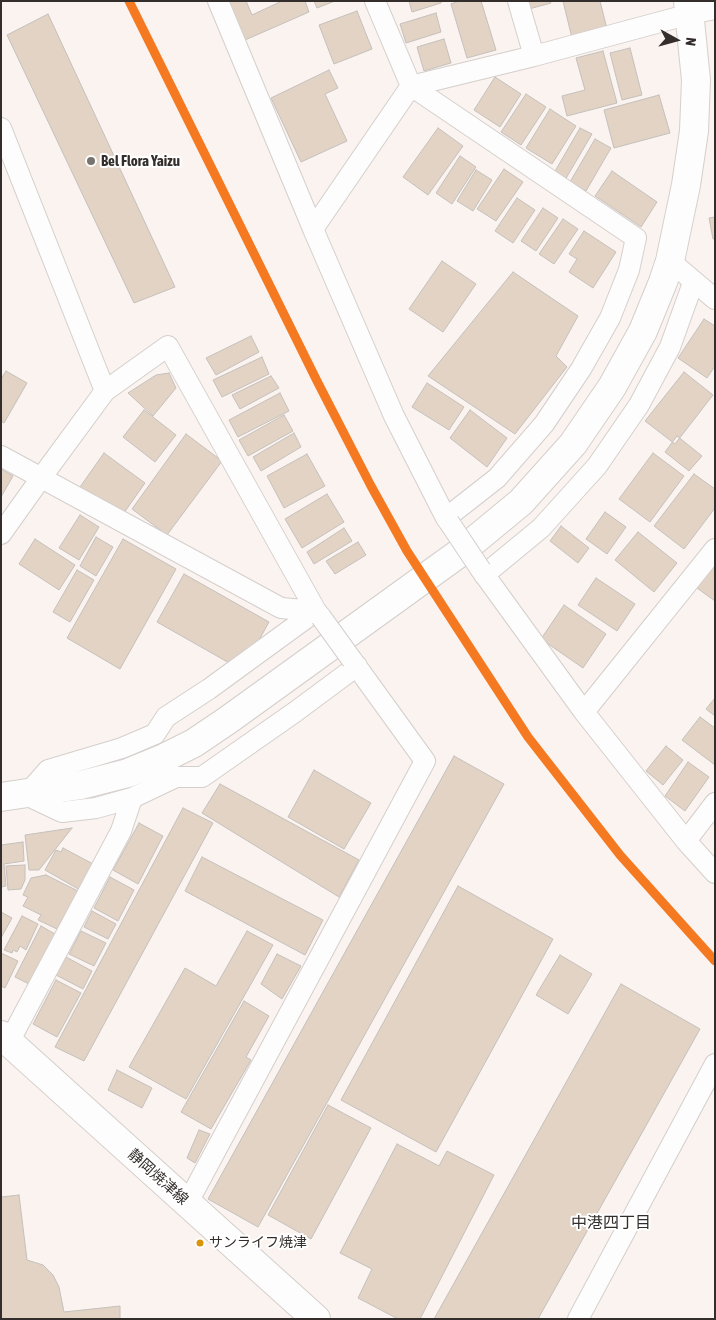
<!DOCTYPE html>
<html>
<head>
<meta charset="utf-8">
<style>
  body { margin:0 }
  #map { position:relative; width:716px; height:1320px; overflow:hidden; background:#faf3ef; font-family:"Asap Condensed",sans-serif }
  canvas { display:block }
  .frame { position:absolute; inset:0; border:2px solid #332e2c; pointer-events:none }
  .north { position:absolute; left:651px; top:15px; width:50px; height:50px; -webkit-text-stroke:4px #fff; paint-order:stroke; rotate:97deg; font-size:14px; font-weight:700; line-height:20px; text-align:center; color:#332e2c }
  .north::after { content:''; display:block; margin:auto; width:18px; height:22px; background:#332e2c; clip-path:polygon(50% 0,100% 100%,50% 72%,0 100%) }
</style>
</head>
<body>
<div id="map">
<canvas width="716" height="1320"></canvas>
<div class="frame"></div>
<div class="north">N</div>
</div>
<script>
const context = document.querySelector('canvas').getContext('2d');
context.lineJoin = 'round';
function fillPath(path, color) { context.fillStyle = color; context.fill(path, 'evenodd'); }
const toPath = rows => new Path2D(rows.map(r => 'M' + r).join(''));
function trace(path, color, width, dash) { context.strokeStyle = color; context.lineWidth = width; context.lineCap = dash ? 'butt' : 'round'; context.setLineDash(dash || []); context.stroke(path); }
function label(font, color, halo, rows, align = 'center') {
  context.font = font + ' "Asap Condensed","Noto Sans JP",sans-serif'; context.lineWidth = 4; context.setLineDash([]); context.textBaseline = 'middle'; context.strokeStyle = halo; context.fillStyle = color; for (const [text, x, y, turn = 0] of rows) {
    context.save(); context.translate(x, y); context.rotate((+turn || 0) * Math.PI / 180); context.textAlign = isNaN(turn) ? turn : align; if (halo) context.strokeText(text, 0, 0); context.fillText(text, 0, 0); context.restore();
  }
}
const building = toPath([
  [228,1,246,1,252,15,282,1,305,1,309,12,245,40,228,1],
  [314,1,335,1,317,8,314,1],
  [409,1,441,1,441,3,412,12,409,1],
  [459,1,481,1,496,50,467,58,451,4,459,1],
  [527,1,550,1,551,3,529,9,527,1],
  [563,1,600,1,607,29,572,38,563,1],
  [357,11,372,49,334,64,319,25,357,11],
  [436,13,441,32,406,43,400,24,436,13],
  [48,14,175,287,134,303,7,35,48,14],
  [444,39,451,63,424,71,417,47,444,39],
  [630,48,642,95,622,100,610,53,630,48],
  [603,51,617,103,567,116,562,96,585,90,576,58,603,51],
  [329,70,338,88,325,94,347,141,301,162,271,98,329,70],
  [495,77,521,94,500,127,474,110,495,77],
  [526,94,546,107,521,145,501,132,526,94],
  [659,95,670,133,614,148,604,110,659,95],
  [550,109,576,126,552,164,526,148,550,109],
  [438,128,463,146,428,195,403,177,438,128],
  [580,128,592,134,565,180,554,173,580,128],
  [595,139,611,148,586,191,570,182,595,139],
  [460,156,476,167,452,204,436,193,460,156],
  [504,169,523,182,496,221,477,209,504,169],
  [476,170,492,180,473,211,457,201,476,170],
  [612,171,657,202,641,227,595,196,612,171],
  [517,198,535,210,513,243,495,231,517,198],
  [543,208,558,218,536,251,521,241,543,208],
  [715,217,715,239,713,239,709,218,715,217],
  [563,219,578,229,554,264,539,254,563,219],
  [584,231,616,252,593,288,569,272,577,259,569,254,584,231],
  [442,261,476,284,443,332,409,309,442,261],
  [513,272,578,316,556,356,567,367,515,434,428,376,513,272],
  [704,319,715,326,715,366,707,378,678,358,704,319],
  [251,336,259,352,216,375,206,358,251,336],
  [262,357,269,374,222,397,213,380,262,357],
  [6,371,27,383,4,423,1,421,1,379,6,371],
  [684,372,713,395,675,444,645,421,684,372],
  [169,373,176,388,153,416,128,393,156,375,169,373],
  [271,376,279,388,240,409,232,395,271,376],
  [427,383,464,407,449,430,412,407,427,383],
  [280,393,289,411,238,437,229,420,280,393],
  [144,410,176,435,155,462,123,437,144,410],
  [470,410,507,438,487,467,450,438,470,410],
  [284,415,293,431,248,456,239,440,284,415],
  [294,433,301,447,261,471,253,457,294,433],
  [186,434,222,461,167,535,132,509,186,434],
  [677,436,702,456,689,471,665,452,677,436],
  [104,453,145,483,121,517,80,487,104,453],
  [653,453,684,476,650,522,619,499,653,453],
  [307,454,325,486,284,508,267,476,307,454],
  [1,469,13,476,1,497,1,469],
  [694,474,715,489,715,508,684,549,654,526,694,474],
  [327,494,344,522,302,548,285,519,327,494],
  [605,512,626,527,607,554,586,539,605,512],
  [80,515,99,527,79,560,59,548,80,515],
  [561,526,589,548,578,563,550,541,561,526],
  [344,528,352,541,314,564,307,552,344,528],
  [638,532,677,563,654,592,615,560,638,532],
  [96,537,113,547,96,576,80,566,96,537],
  [35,539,75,565,59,590,19,564,35,539],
  [123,539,176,569,120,669,67,638,123,539],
  [358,542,366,555,335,574,326,561,358,542],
  [715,563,715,601,697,588,715,563],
  [77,570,94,580,70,622,53,612,77,570],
  [184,574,269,622,254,649,231,664,157,622,184,574],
  [596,578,635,604,617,631,578,605,596,578],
  [564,605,606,634,583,668,541,639,564,605],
  [715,698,715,716,706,709,715,698],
  [700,717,715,728,715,765,682,740,700,717],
  [666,746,683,760,663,785,646,771,666,746],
  [454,756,504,784,258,1227,208,1199,454,756],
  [688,762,709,777,685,811,665,796,688,762],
  [314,770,371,803,344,849,288,817,314,770],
  [220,784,359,860,339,897,202,813,220,784],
  [183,808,213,823,84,1061,55,1047,183,808],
  [139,823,163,836,138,884,113,870,139,823],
  [72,828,39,870,29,870,25,835,72,828],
  [23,842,24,861,4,864,6,886,1,887,1,845,23,842],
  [63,848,95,865,80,890,45,870,56,850,61,852,63,848],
  [202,857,323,920,305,955,185,891,202,857],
  [25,865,25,880,21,889,8,890,6,866,25,865],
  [46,875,78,891,57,929,38,920,41,915,23,906,28,897,23,895,31,878,46,875],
  [110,877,134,890,118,921,94,908,110,877],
  [458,886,553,939,436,1152,341,1100,458,886],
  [92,911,116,924,108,939,84,927,92,911],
  [1,912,12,918,1,938,1,912],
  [22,916,38,924,26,950,20,946,17,952,13,950,12,953,4,950,22,916],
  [41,926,55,934,29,984,15,977,41,926],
  [81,931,106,943,94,966,69,954,81,931],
  [247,931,273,945,186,1099,129,1067,185,968,216,986,247,931],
  [1,953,18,961,5,988,1,986,1,953],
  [277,954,301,966,282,999,261,984,277,954],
  [560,955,592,974,568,1014,536,995,560,955],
  [66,957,92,971,83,989,56,975,66,957],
  [56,980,81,993,57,1037,33,1024,56,980],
  [621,984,700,1029,538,1319,434,1319,621,984],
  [244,1001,269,1016,246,1057,251,1060,211,1129,181,1112,244,1001],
  [117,1070,152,1088,142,1108,108,1090,117,1070],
  [328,1105,371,1128,311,1239,268,1215,328,1105],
  [199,1130,210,1134,195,1163,187,1158,199,1130],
  [397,1144,439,1166,447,1151,494,1175,420,1319,398,1319,358,1298,372,1269,340,1253,397,1144],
  [19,1195,27,1260,43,1265,53,1275,59,1287,64,1312,120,1306,120,1319,1,1319,1,1197,19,1195]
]);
fillPath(building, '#e2d3c4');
trace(building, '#c4c0bc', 1);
const street = toPath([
  [218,1,313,229],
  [375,1,411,86,534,56,690,14,715,9],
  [518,1,534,56],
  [1,128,105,391],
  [670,261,715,299],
  [1,456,281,608,316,611],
  [446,518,497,478,544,424,581,369,610,318,629,270,636,238,411,86,313,229,394,416,446,518,449,522],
  [1,534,41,478,105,391,168,346,316,611,321,617],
  [481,570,584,712,686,841,715,873],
  [484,575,541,528,597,466,639,405,670,347,693,283],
  [316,611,209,689,166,717,155,734,122,748,48,770,26,795,62,812,96,808,132,798,176,777,202,777,295,712,357,666],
  [584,712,715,549],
  [686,841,715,803],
  [9,1042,121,831,132,798],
  [187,1204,425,761,352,660],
  [578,1319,715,1064]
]);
const secondary = toPath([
  [1,797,81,785,128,773,162,759,194,743,228,720,458,554,521,502,573,444,612,387,643,331,663,282,670,261,686,185,694,131,696,80,688,1],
  [1,1035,316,1319]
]);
trace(street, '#d4cfcc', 22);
trace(secondary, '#d4cfcc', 30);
trace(street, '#fefdfd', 20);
trace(secondary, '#fefdfd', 28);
const streetBridge = toPath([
  [449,522,481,570],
  [321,617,352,660]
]);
trace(streetBridge, '#d4cfcc', 22, []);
trace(streetBridge, '#fefdfd', 20);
trace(toPath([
  [129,1,317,381,371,486,407,551,528,737,620,855,715,961]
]), '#f47921', 9);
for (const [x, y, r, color] of [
  [91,161,5,"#797370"],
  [200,1243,4.5,"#da9407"]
]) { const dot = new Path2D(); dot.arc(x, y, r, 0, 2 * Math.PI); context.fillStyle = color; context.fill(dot); trace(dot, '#fff', 2); }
label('14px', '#332e2c', '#fff', [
  ["サンライフ焼津",209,1243]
], 'left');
label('bold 15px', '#332e2c', '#fff', [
  ["Bel Flora Yaizu",101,161]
], 'left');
label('15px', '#332e2c', '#fff', [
  ["静岡焼津線",158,1177,42]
]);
label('16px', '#332e2c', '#fff', [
  ["中港四丁目",611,1223]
]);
</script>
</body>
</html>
